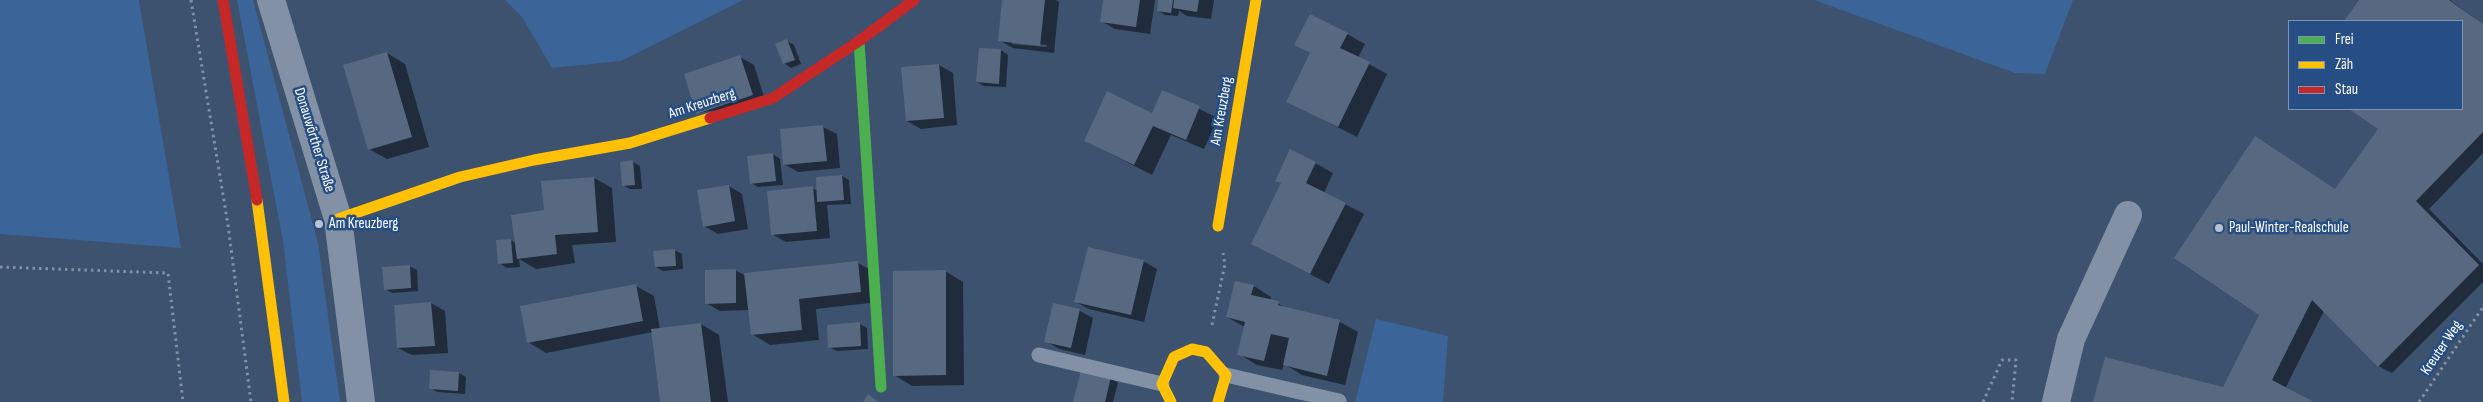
<!DOCTYPE html>
<html>
<head>
<meta charset="utf-8">
<style>
  body { margin:0 }
  #map { position:relative; width:2483px; height:402px; overflow:hidden; background:#3c526f; font-family:"Sofia Sans Condensed",sans-serif }
  canvas { display:block }
  .legend { position:absolute; left:2288px; top:20px; width:175px; height:90px; box-sizing:border-box; background:#274e84; border:1px solid #7d95b5; margin:0; padding:6px 9px; list-style:none; font-size:15px; color:#fff }
  .legend li { display:flex; align-items:center; gap:10px; height:25px }
  .legend b { width:25px; border:1px solid #7d95b5 }
</style>
</head>
<body>
<div id="map">
<canvas width="2483" height="402"></canvas>
<ul class="legend">
<li><b style="height:6px;background:#4caf50"></b>Frei</li>
<li><b style="height:6px;background:#ffc107"></b>Zäh</li>
<li><b style="height:6px;background:#c62828"></b>Stau</li>
</ul>
</div>
<script>
const context = document.querySelector('canvas').getContext('2d');
context.lineJoin = 'round';
function fillPath(path, color) { context.fillStyle = color; context.fill(path, 'evenodd'); }
const toPath = rows => new Path2D(rows.map(r => 'M' + r).join(''));
function trace(path, color, width, dash) { context.strokeStyle = color; context.lineWidth = width; context.lineCap = dash ? 'butt' : 'round'; context.setLineDash(dash || []); context.stroke(path); }
function label(font, color, halo, rows, align = 'center') {
  context.font = font + ' "Sofia Sans Condensed",sans-serif'; context.lineWidth = 5; context.setLineDash([]); context.textBaseline = 'middle'; context.strokeStyle = halo; context.fillStyle = color; for (const [text, x, y, turn = 0] of rows) {
    context.save(); context.translate(x, y); context.rotate((+turn || 0) * Math.PI / 180); context.textAlign = isNaN(turn) ? turn : align; if (halo) context.strokeText(text, 0, 0); context.fillText(text, 0, 0); context.restore();
  }
}
fillPath(toPath([
  [0,0,139,0,181,248,0,234],
  [237,0,253,0,318,243,340,402,302,402,283,241],
  [505,0,743,0,621,61,552,68,522,17],
  [1814,0,2073,0,2045,74,2015,73],
  [1376,319,1448,336,1443,402,1355,402]
]), '#3b6499');
fillPath(toPath([
  [1003,0,1056,0,1059,2,1054,53,1013,48,999,40],
  [1012,41,1047,45,1046,47,1012,44],
  [1104,0,1155,0,1150,34,1115,29,1101,21],
  [1159,0,1214,0,1211,19,1187,16,1179,11,1178,16,1165,15,1158,10],
  [2361,0,2450,0,2483,24,2483,153,2429,209,2483,264,2483,282,2392,373,2378,366,2324,311,2285,389,2311,402,2095,402,2224,388,2261,315,2336,190,2379,129,2351,109,2462,109,2462,21,2346,21],
  [1347,34,1365,44,1358,58,1387,74,1357,137,1288,102,1311,54,1296,45],
  [787,41,794,45,801,64,791,68,784,63],
  [980,49,1001,50,1008,55,1006,87,984,86,977,82],
  [387,53,405,64,429,147,387,159,369,149],
  [740,57,754,65,766,103,697,113],
  [939,65,953,73,957,125,921,129,907,121,903,68],
  [1162,91,1218,118,1204,149,1171,135,1152,175,1085,141,1152,114],
  [823,127,837,134,840,168,798,172,784,164],
  [773,154,780,159,783,185,758,187,751,183],
  [633,162,640,166,642,189,630,189,623,185],
  [1315,163,1333,173,1324,193,1364,214,1329,284,1252,244],
  [842,176,849,180,851,204,827,205,830,238,786,242,772,234,812,188,818,191],
  [594,178,612,188,616,242,572,245,575,263,536,269,519,259,520,267,507,268,499,263,510,240,516,243,545,211],
  [729,186,742,194,748,229,718,234,704,226],
  [674,250,682,254,683,269,663,271,656,267],
  [1143,261,1157,269,1144,322,1089,309,1076,302],
  [858,263,876,273,879,302,816,309,819,340,770,345,752,334,750,310,720,311,706,303,735,270,746,276],
  [409,266,417,270,418,291,392,293,385,289],
  [945,271,963,282,964,385,912,386,894,375],
  [636,286,654,296,660,329,701,324,719,335,728,402,661,402,653,332,546,353,528,342],
  [1254,286,1271,297,1271,300,1291,310,1340,322,1358,332,1345,385,1302,375,1284,364,1282,370,1257,365,1239,354,1245,327,1227,317],
  [431,303,445,311,448,353,412,355,398,348],
  [1054,305,1080,311,1093,318,1085,355,1059,349,1046,341],
  [860,324,867,328,868,349,837,351,829,347],
  [431,371,459,373,466,377,465,394,437,392,430,388],
  [1111,378,1118,383,1113,402,1075,402]
]), '#0007');
fillPath(toPath([
  [1002,0,1045,0,1040,46,998,41],
  [1103,0,1140,0,1136,27,1100,22],
  [1158,0,1173,0,1171,13,1157,11],
  [1174,0,1199,0,1197,12,1173,8],
  [2359,0,2449,0,2483,24,2483,132,2416,201,2479,265,2378,367,2312,300,2272,380,2314,402,2093,402,2105,357,2223,387,2259,315,2174,258,2255,136,2335,189,2378,129,2349,109,2462,109,2462,21,2344,21],
  [1310,14,1348,33,1340,48,1370,62,1338,127,1286,102,1310,53,1294,45],
  [787,39,795,60,783,64,775,44],
  [979,48,1001,49,999,84,976,82],
  [387,52,412,137,368,150,343,65],
  [740,55,753,95,696,114,684,74],
  [939,64,944,118,906,121,901,67],
  [1162,90,1200,106,1186,140,1153,126,1134,165,1084,141,1107,91,1152,113],
  [823,125,827,161,783,165,780,129],
  [1290,149,1316,162,1306,183,1346,203,1310,274,1251,244,1281,183,1275,181],
  [773,153,776,181,750,184,747,156],
  [633,160,635,185,622,186,620,162],
  [842,175,844,200,817,202,816,177],
  [594,177,598,232,555,235,557,254,517,259,511,215,544,210,541,181],
  [729,185,735,221,703,227,697,190],
  [813,186,817,231,771,235,767,191],
  [511,239,513,263,498,264,496,240],
  [1088,247,1144,260,1131,315,1074,302],
  [675,249,676,266,655,267,653,251],
  [858,261,861,292,799,299,802,330,751,335,744,273],
  [410,265,411,288,384,290,382,267],
  [736,269,736,303,705,304,705,270],
  [946,270,946,375,893,376,893,271],
  [1235,281,1254,285,1251,295,1279,301,1278,305,1340,320,1327,376,1283,365,1289,338,1271,334,1264,361,1237,355,1245,322,1226,317],
  [636,284,643,321,527,343,520,306],
  [431,302,435,346,397,348,394,305],
  [1053,303,1080,309,1071,348,1044,342],
  [860,322,861,346,828,348,827,325],
  [701,323,711,402,660,402,651,329],
  [430,370,459,372,458,391,429,389],
  [1081,370,1111,377,1105,402,1073,402],
  [868,394,878,402,863,402]
]), '#576980');
trace(toPath([
  [191,0,228,225,251,402],
  [0,267,168,273,183,402],
  [1212,325,1225,264,1223,253],
  [1983,402,2002,360,2016,360,2012,402],
  [2419,402,2483,307]
]), '#8291a5', 3, [2.5, 4]);
trace(toPath([
  [1039,355,1162,384],
  [1226,375,1339,401]
]), '#8291a5', 15);
trace(toPath([
  [271,0,338,219,361,402],
  [2056,402,2071,339,2128,215]
]), '#8291a5', 28);
trace(toPath([
  [859,41,881,387]
]), '#4caf50', 11);
trace(toPath([
  [257,200,284,402],
  [338,219,460,177,534,160,630,143,710,118],
  [1218,226,1256,0],
  [1171,402,1162,384,1174,357,1192,349,1206,352,1226,375,1218,402]
]), '#ffc107', 11);
trace(toPath([
  [223,0,257,200],
  [710,118,773,98,859,41,914,0]
]), '#c62828', 11);
for (const [x, y, r, color] of [
  [319,224,5,"#bbc2cd"],
  [2219,228,5,"#bbc2cd"]
]) { const dot = new Path2D(); dot.arc(x, y, r, 0, 2 * Math.PI); context.fillStyle = color; context.fill(dot); trace(dot, '#274e84', 2); }
label('15px', '#fff', '#274e84', [
  ["Am Kreuzberg",702,104,-18],
  ["Am Kreuzberg",1222,111,-80],
  ["Donauwörther Straße",314,140,73],
  ["Kreuter Weg",2442,348,-56]
]);
label('15px', '#fff', '#274e84', [
  ["Am Kreuzberg",329,224],
  ["Paul-Winter-Realschule",2229,228]
], 'left');
</script>
</body>
</html>
